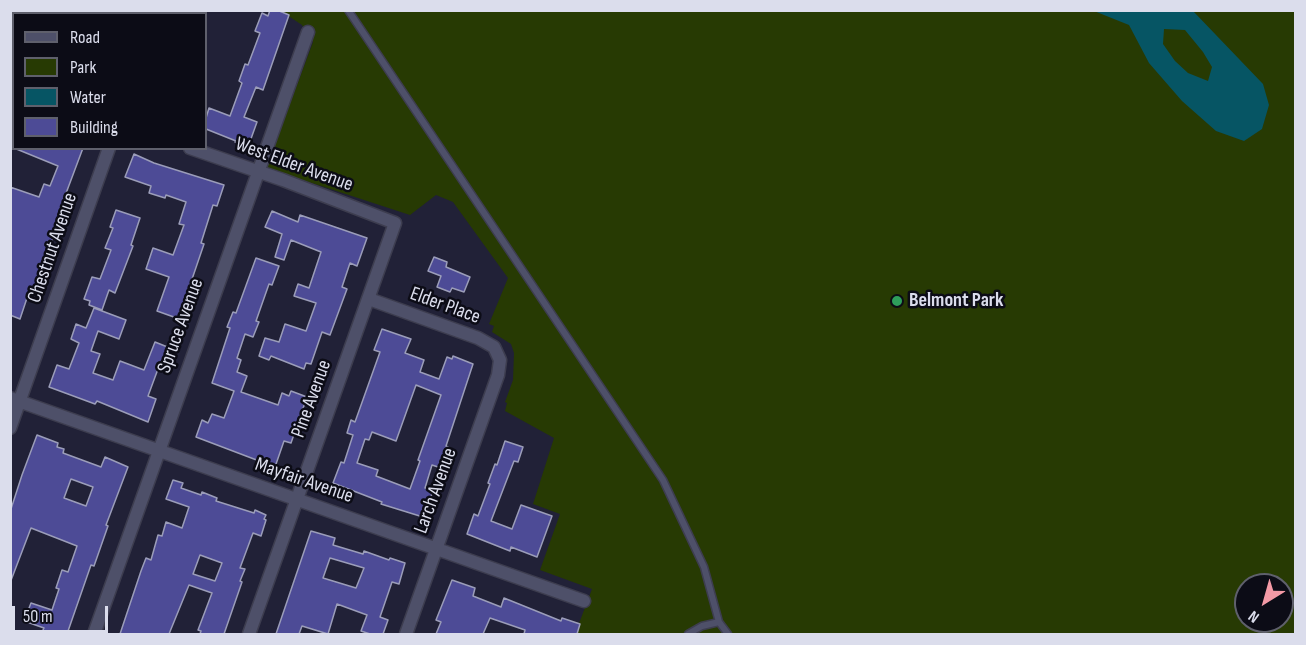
<!DOCTYPE html>
<html>
<head>
<meta charset="utf-8">
<style>
  body { margin:0 }
  #map { position:relative; width:1306px; height:645px; overflow:hidden; background:#212137; font-family:"Sofia Sans Condensed",sans-serif }
  canvas { display:block }
  .frame { position:absolute; inset:0; border:12px solid #dbddec; pointer-events:none }
  .legend { position:absolute; left:12px; top:12px; width:195px; height:138px; box-sizing:border-box; background:#0c0c16; border:2px solid #5f606c; margin:0; padding:8px 10px; list-style:none; font-size:18px; color:#dbddec }
  .legend li { display:flex; align-items:center; gap:12px; height:30px }
  .legend b { width:30px; border:2px solid #5f606c }
  .north { position:absolute; left:1234px; top:573px; width:60px; height:60px; box-sizing:border-box; background:#0c0c16; border:2px solid #5f606c; border-radius:50%; rotate:217deg; font-size:16px; font-weight:700; line-height:24px; text-align:center; color:#dbddec }
  .north::after { content:''; display:block; margin:auto; width:21px; height:27px; background:#f49aa6; clip-path:polygon(50% 0,100% 100%,50% 72%,0 100%) }
  .scale { position:absolute; left:12px; top:606px; width:96px; height:27px; box-sizing:border-box; border:3px solid #dbddec; border-top:0; padding-left:8px; font-size:18px; line-height:21px; white-space:nowrap; color:#dbddec; -webkit-text-stroke:4px #0c0c16; paint-order:stroke }
</style>
</head>
<body>
<div id="map">
<canvas width="1306" height="645"></canvas>
<div class="frame"></div>
<ul class="legend">
<li><b style="height:8px;background:#4e5069"></b>Road</li>
<li><b style="height:16px;background:#273a03"></b>Park</li>
<li><b style="height:16px;background:#065564"></b>Water</li>
<li><b style="height:16px;background:#4d4b96"></b>Building</li>
</ul>
<div class="north">N</div>
<div class="scale">50 m</div>
</div>
<script>
const context = document.querySelector('canvas').getContext('2d');
context.lineJoin = 'round';
function fillPath(path, color) { context.fillStyle = color; context.fill(path, 'evenodd'); }
const toPath = rows => new Path2D(rows.map(r => 'M' + r).join(''));
function trace(path, color, width, dash) { context.strokeStyle = color; context.lineWidth = width; context.lineCap = dash ? 'butt' : 'round'; context.setLineDash(dash || []); context.stroke(path); }
function label(font, color, halo, rows, align = 'center') {
  context.font = font + ' "Sofia Sans Condensed",sans-serif'; context.lineWidth = 5; context.setLineDash([]); context.textBaseline = 'middle'; context.strokeStyle = halo; context.fillStyle = color; for (const [text, x, y, turn = 0] of rows) {
    context.save(); context.translate(x, y); context.rotate((+turn || 0) * Math.PI / 180); context.textAlign = isNaN(turn) ? turn : align; if (halo) context.strokeText(text, 0, 0); context.fillText(text, 0, 0); context.restore();
  }
}
fillPath(toPath([
  [281,11,1295,11,1295,634,575,634,592,589,540,570,560,514,533,504,554,438,505,411,507,403,505,402,513,380,514,353,511,344,492,332,494,326,489,324,508,278,453,202,436,195,410,215,266,168,313,42,302,25],
  [1246,585,1282,585,1282,621,1246,621]
]), '#273a03');
fillPath(toPath([
  [1094,11,1193,11,1263,84,1269,105,1262,129,1244,141,1216,131,1182,101,1149,63,1129,25],
  [1164,29,1185,30,1203,52,1212,67,1208,81,1188,73,1175,61,1163,44]
]), '#065564');
const building = toPath([
  [270,10,277,10,289,15,263,90,256,87,244,117,257,122,248,147,235,142,236,141,206,129,206,118,209,108,230,116,242,83,239,81,245,64,248,65,260,33,255,31,262,13,268,16,270,10],
  [14,148,83,148,65,196,68,197,33,293,29,292,20,319,10,315,10,187,39,197,44,184,50,186,58,166,14,148],
  [134,154,154,163,224,185,217,206,213,205,201,243,204,244,189,288,192,289,185,308,189,309,185,321,157,311,169,277,146,269,153,248,173,255,184,225,179,224,186,202,166,195,165,198,149,193,151,186,125,177,134,154],
  [116,210,140,218,131,245,133,246,115,293,109,290,102,310,89,305,90,301,84,299,92,277,100,279,111,250,105,248,113,228,110,227,116,210],
  [272,211,298,222,300,215,367,238,357,266,350,263,342,287,347,289,330,335,322,332,311,364,306,363,304,369,271,356,269,360,259,356,265,338,279,342,285,324,306,331,316,303,294,296,298,284,309,288,321,252,291,240,284,260,275,257,282,234,265,227,272,211],
  [434,257,447,262,446,267,470,277,464,292,452,288,450,292,437,287,441,276,428,271,434,257],
  [256,258,279,266,272,285,269,284,256,321,259,322,253,337,245,334,237,358,241,360,237,372,247,376,241,392,278,405,282,393,289,396,291,391,307,397,291,443,284,441,275,467,196,437,202,420,208,423,212,414,224,418,234,391,212,383,230,328,227,327,233,312,236,313,256,258],
  [94,308,126,320,119,339,98,331,91,351,100,354,93,373,113,380,120,361,144,370,155,342,170,348,161,370,158,369,148,396,156,399,148,422,97,401,95,404,49,387,57,365,69,369,79,343,71,339,76,324,86,328,94,308],
  [382,329,411,339,405,353,424,360,420,372,439,379,447,357,452,359,453,356,473,364,446,446,448,447,441,468,432,465,425,488,433,491,423,517,381,504,382,502,333,483,341,462,344,463,353,435,347,433,351,420,355,422,380,352,374,350,382,329],
  [416,385,441,395,418,460,420,461,410,489,376,476,378,470,357,463,365,439,369,440,372,432,396,441,416,385],
  [37,435,58,443,57,447,64,449,63,453,101,467,105,457,128,467,106,525,108,526,94,566,91,565,67,634,41,634,44,628,24,621,31,603,52,610,59,589,56,588,62,570,68,572,77,546,31,528,10,583,10,512,22,475,37,435],
  [71,479,93,487,86,506,64,498,71,479],
  [505,441,523,447,518,462,514,461,491,521,512,529,521,505,552,516,537,557,511,547,510,551,467,534,474,514,478,516,490,484,488,483,495,464,497,465,505,441],
  [173,480,183,483,181,488,201,495,202,492,217,498,216,501,254,513,255,510,266,515,264,519,266,520,261,536,253,533,240,568,245,569,240,581,242,582,224,634,200,634,201,631,198,630,212,593,189,585,169,634,120,634,141,571,146,558,151,560,158,535,162,536,166,522,182,528,189,507,166,499,173,480],
  [200,555,222,563,215,581,193,574,200,555],
  [311,531,335,538,333,545,363,554,364,551,389,560,390,558,405,563,399,584,392,582,380,617,388,620,383,634,370,634,361,631,367,615,337,604,328,634,302,626,299,634,276,634,311,531],
  [330,558,364,568,356,588,323,578,330,558],
  [452,580,475,588,473,596,501,607,504,598,561,621,562,618,580,624,577,634,524,634,525,630,490,618,483,634,436,634,441,622,436,620,452,580]
]);
fillPath(building, '#4d4b96');
trace(building, '#9b9db9', 1.5);
const lane = toPath([
  [348,10,663,480,704,567,719,622,728,634],
  [688,634,702,626,719,622]
]);
const street = toPath([
  [157,14,158,10],
  [10,85,14,86],
  [190,148,283,180,395,223,249,634],
  [369,299,478,338,494,347,500,360,498,375,406,634],
  [10,398,584,601],
  [10,428,109,148],
  [94,634,308,32]
]);
trace(lane, '#3d3d4f', 9);
trace(street, '#3d3d4f', 15);
trace(lane, '#4e5069', 6);
trace(street, '#4e5069', 12);
for (const [x, y, r, color] of [
  [897,301,6,"#2e9e5b"]
]) { const dot = new Path2D(); dot.arc(x, y, r, 0, 2 * Math.PI); context.fillStyle = color; context.fill(dot); trace(dot, '#0c0c16', 2); }
label('20px', '#dbddec', '#0c0c16', [
  ["West Elder Avenue",294,165,20],
  ["Chestnut Avenue",53,248,-71],
  ["Elder Place",445,306,20],
  ["Spruce Avenue",181,326,-70],
  ["Pine Avenue",312,399,-70],
  ["Mayfair Avenue",304,481,19],
  ["Larch Avenue",436,491,-70]
]);
label('bold 20px', '#dbddec', '#0c0c16', [
  ["Belmont Park",909,301]
], 'left');
</script>
</body>
</html>
